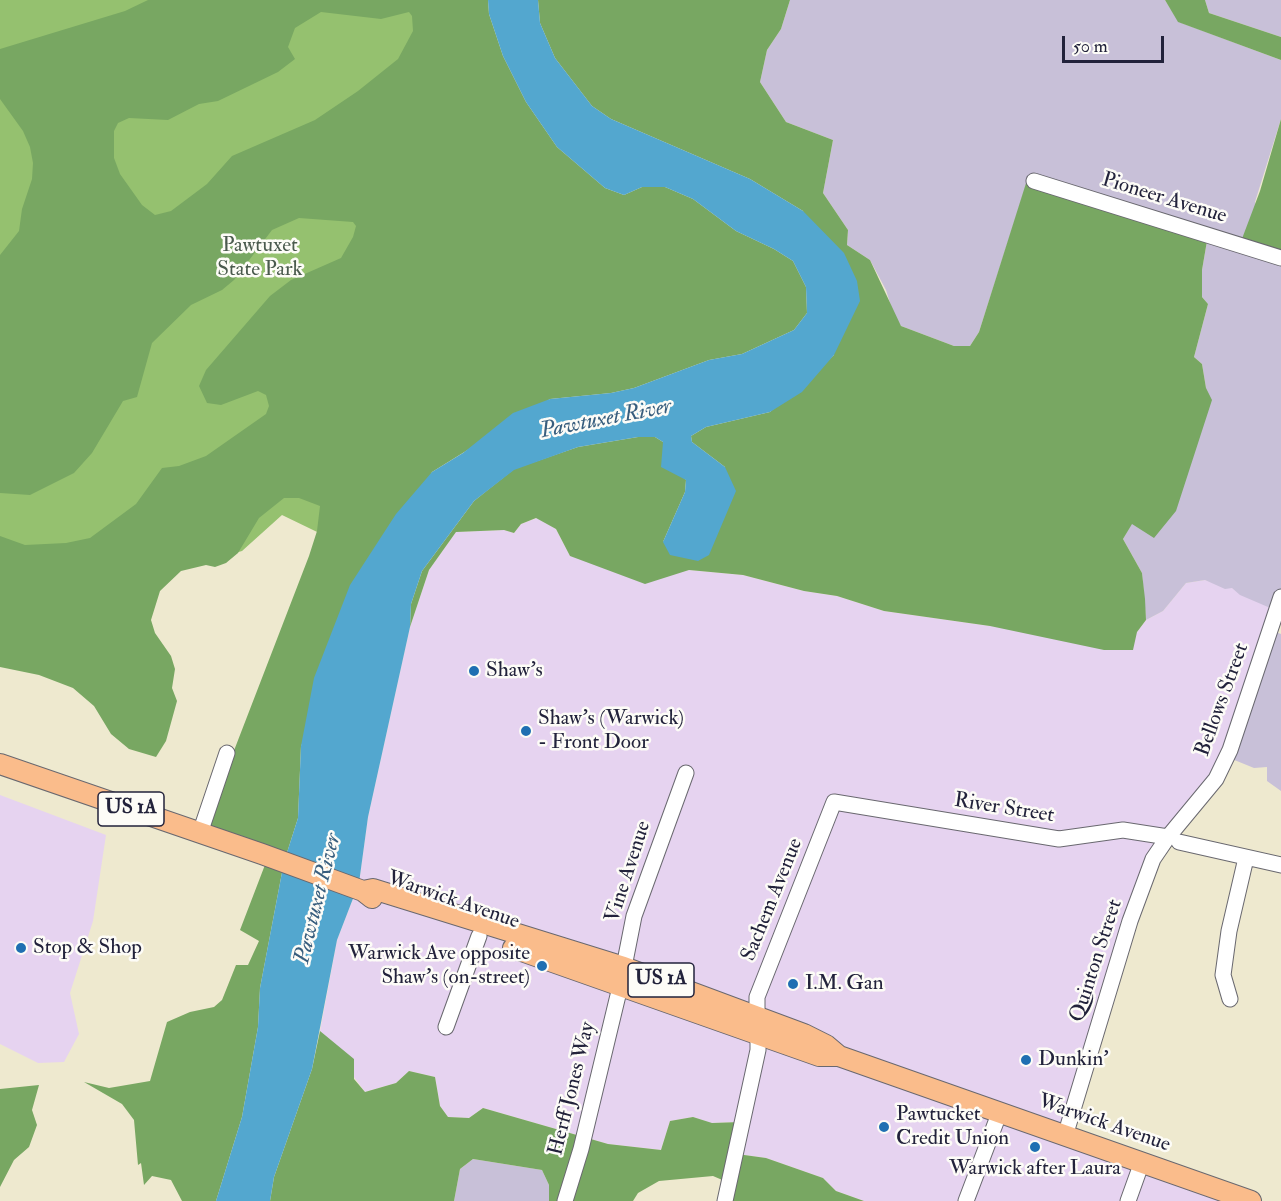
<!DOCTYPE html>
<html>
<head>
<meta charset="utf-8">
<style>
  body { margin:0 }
  #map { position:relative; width:1281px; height:1201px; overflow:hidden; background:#eee9cf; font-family:"IM FELL Double Pica",serif }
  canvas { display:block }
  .scale { position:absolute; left:1062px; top:36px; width:102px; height:27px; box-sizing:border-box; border:3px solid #22223b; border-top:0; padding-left:8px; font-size:18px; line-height:21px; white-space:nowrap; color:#22223b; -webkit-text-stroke:4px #fdfcf7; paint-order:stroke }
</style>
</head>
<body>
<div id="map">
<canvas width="1281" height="1201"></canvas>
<div class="scale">50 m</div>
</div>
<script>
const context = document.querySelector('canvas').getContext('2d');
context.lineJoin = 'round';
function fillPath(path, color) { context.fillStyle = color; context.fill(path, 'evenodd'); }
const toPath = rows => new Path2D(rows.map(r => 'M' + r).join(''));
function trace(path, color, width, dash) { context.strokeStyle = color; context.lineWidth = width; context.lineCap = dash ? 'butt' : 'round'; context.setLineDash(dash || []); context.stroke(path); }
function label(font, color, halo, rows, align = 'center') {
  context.font = font + ' "IM FELL Double Pica",serif'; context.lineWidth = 5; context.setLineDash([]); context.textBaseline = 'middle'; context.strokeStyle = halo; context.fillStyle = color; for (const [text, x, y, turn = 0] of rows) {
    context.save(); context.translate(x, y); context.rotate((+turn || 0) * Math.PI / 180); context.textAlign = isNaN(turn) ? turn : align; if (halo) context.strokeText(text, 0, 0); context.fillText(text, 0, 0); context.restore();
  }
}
fillPath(toPath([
  [537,518,556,529,570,556,668,575,689,570,743,575,804,591,837,596,884,611,990,626,1137,632,1146,620,1163,611,1186,583,1205,580,1232,588,1275,610,1227,757,1160,835,1064,1130,1254,1201,864,1201,836,1191,823,1178,766,1158,737,1154,740,1122,711,1123,693,1117,670,1121,661,1150,608,1144,483,1108,469,1118,448,1117,440,1106,435,1077,409,1071,396,1083,365,1092,320,1031,337,940,359,883,368,817,410,627,429,570,456,532,504,530,514,533,521,524],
  [0,795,106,835,93,921,70,993,79,1034,64,1062,38,1063,0,1044]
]), '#e6d3f0');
fillPath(toPath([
  [790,0,1165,0,1179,22,1281,60,1281,119,1255,202,1281,257,1281,599,1275,610,1240,595,1232,588,1225,589,1205,580,1186,583,1163,611,1146,620,1142,573,1123,539,1206,388,1202,364,1194,357,1208,304,1202,297,1202,270,1208,235,1028,179,979,332,970,346,954,346,901,326,894,316,886,290,870,260,847,245,848,230,823,193,833,140,786,122,760,82,767,50,781,29],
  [1205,0,1281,0,1281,37,1209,13],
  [1270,630,1281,634,1281,791,1267,781,1267,767,1254,768,1227,757],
  [473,1159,542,1170,549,1185,549,1201,454,1201,460,1169]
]), '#c8c0d8');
fillPath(toPath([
  [0,0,466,0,373,559,282,515,242,551,168,573,0,655]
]), '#95c16f');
fillPath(toPath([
  [148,0,488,0,489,14,503,56,526,102,557,147,605,188,624,195,642,187,665,187,693,199,736,231,774,249,793,261,806,287,807,313,794,330,742,354,709,360,634,388,611,393,550,399,432,472,301,746,298,818,284,862,260,988,258,1027,242,1117,216,1201,182,1201,171,1180,152,1176,144,1185,141,1163,138,1165,134,1120,122,1104,84,1082,109,1088,150,1081,167,1022,190,1012,214,1007,222,1000,236,965,248,965,259,941,240,930,268,857,203,831,309,556,317,531,320,506,299,498,284,498,259,518,238,553,226,563,215,567,206,565,181,571,160,591,151,620,155,633,171,656,175,669,172,688,177,701,166,741,156,757,129,749,111,734,94,706,73,688,39,675,0,667,0,536,25,545,66,543,90,538,136,504,162,468,179,466,206,456,266,414,269,406,266,395,258,391,221,405,207,403,199,386,206,370,270,296,291,280,341,258,353,237,356,226,353,222,299,218,272,230,234,280,222,290,191,305,152,343,137,397,123,401,92,453,74,473,30,495,0,493,0,255,19,231,22,209,32,179,33,163,30,147,23,131,0,99,0,49,125,11],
  [321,12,381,19,409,12,412,16,413,31,398,59,358,91,315,120,232,156,207,184,171,211,155,215,142,205,120,174,114,158,114,131,118,123,129,118,168,120,199,104,218,101,278,72,295,59,288,47,295,28],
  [538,0,790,0,781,29,767,50,760,82,786,122,833,140,823,193,848,230,847,245,870,260,901,326,954,346,970,346,979,332,1027,180,1208,235,1202,270,1202,297,1208,304,1194,357,1202,364,1206,388,1212,400,1176,511,1154,538,1132,524,1123,539,1142,573,1145,599,1146,620,1137,632,1133,650,1104,650,990,626,884,611,837,596,804,591,743,575,689,570,645,584,570,556,556,529,536,518,521,524,514,533,504,530,456,532,429,570,410,627,411,604,422,571,474,501,514,469,578,447,638,437,655,437,663,442,686,480,685,492,663,542,725,467,692,442,691,436,706,427,770,412,834,355,803,211,750,179,611,119,592,106,555,58,540,23],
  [1165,0,1205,0,1209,13,1281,37,1281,60,1178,22],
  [1281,119,1281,257,1240,244,1260,191],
  [320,1031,354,1059,354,1079,365,1092,396,1083,409,1071,435,1077,440,1106,448,1117,469,1118,483,1108,608,1144,661,1150,670,1121,693,1117,712,1123,741,1122,737,1154,766,1158,823,1178,836,1191,864,1201,724,1201,727,1182,713,1176,659,1181,638,1193,633,1201,549,1201,549,1185,542,1170,473,1159,460,1169,454,1201,270,1201,274,1177,312,1069],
  [39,1085,32,1110,37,1125,29,1147,14,1160,0,1187,0,1089]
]), '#78a762');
fillPath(toPath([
  [488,0,538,0,540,23,555,58,592,106,611,119,750,179,803,211,844,253,857,281,860,301,834,355,802,392,770,412,706,427,691,436,692,442,725,467,736,491,709,555,698,561,670,555,663,542,685,492,686,480,661,467,663,442,655,437,638,437,578,447,514,470,474,501,422,571,411,604,410,627,368,817,359,883,337,940,312,1069,274,1177,270,1201,216,1201,242,1117,258,1027,260,988,284,862,298,818,301,746,314,678,350,585,396,514,432,472,463,453,513,413,550,399,611,393,634,388,709,360,742,354,794,330,807,313,806,287,793,261,774,249,736,231,693,199,665,187,642,187,624,195,605,188,557,147,526,102,503,56,489,14]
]), '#53a7cf');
const minor = toPath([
  [1034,181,1281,258],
  [200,833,227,753],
  [1179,842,1281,865],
  [1230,999,1223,975,1229,931,1246,858],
  [757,1016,757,997,834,802,1059,839,1123,830,1168,837],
  [446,1027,479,936],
  [1065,1136,1130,921,1153,859,1168,837,1216,779,1230,750,1281,597],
  [565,1201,581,1149,620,987,634,916,686,773],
  [725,1201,758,1050,758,1035],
  [966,1201,999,1114],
  [1128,1201,1142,1162]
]);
const major = toPath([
  [0,764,262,854,363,891,372,898],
  [363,891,373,889,624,967,804,1034,826,1045,839,1056,1251,1201],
  [513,948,819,1056,839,1056]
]);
trace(minor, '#69686f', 17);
trace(major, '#69686f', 22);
trace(minor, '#fff', 15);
trace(major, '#fabc8b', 20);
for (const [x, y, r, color] of [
  [474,671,6,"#1f6fb2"],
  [526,731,6,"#1f6fb2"],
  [21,948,6,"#1f6fb2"],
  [542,966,6,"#1f6fb2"],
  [793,984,6,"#1f6fb2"],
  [1026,1060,6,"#1f6fb2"],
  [884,1127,6,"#1f6fb2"],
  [1035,1147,6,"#1f6fb2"]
]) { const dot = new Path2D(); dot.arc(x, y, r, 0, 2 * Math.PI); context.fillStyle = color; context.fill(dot); trace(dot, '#fdfcf7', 2); }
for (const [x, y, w] of [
  [131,809,66],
  [661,980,66]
]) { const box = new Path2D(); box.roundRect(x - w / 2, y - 17, w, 34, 4.5); context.fillStyle = '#fdfcf7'; context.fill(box); trace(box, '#22223b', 1.5); }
label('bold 20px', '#22223b', null, [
  ["US 1A",131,809],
  ["US 1A",661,980]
]);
label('21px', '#22223b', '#fdfcf7', [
  ["Pioneer Avenue",1164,199,17],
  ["Bellows Street",1223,700,-70],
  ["River Street",1004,809,9],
  ["Vine Avenue",629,872,-72],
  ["Sachem Avenue",773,900,-68],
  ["Warwick Avenue",453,901,19],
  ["Quinton Street",1097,961,-72],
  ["Herff Jones Way",573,1089,-76],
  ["Warwick Avenue",1104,1124,19]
]);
label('21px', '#4a5a4d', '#fdfcf7', [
  ["Pawtuxet",260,246],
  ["State Park",260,270]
]);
label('21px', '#22223b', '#fdfcf7', [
  ["Shaw's",486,671],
  ["Shaw's (Warwick)",538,719],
  ["- Front Door",538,743],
  ["Stop & Shop",33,948],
  ["Warwick Ave opposite",530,954,"right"],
  ["Shaw's (on-street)",530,978,"right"],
  ["I.M. Gan",805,984],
  ["Dunkin'",1038,1060],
  ["Pawtucket",896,1115],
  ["Credit Union",896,1139],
  ["Warwick after Laura",1035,1169,"center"]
], 'left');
label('italic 22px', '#385e7e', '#fdfcf7', [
  ["Pawtuxet River",606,420,-11],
  ["Pawtuxet River",319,899,-76]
]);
</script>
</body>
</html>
